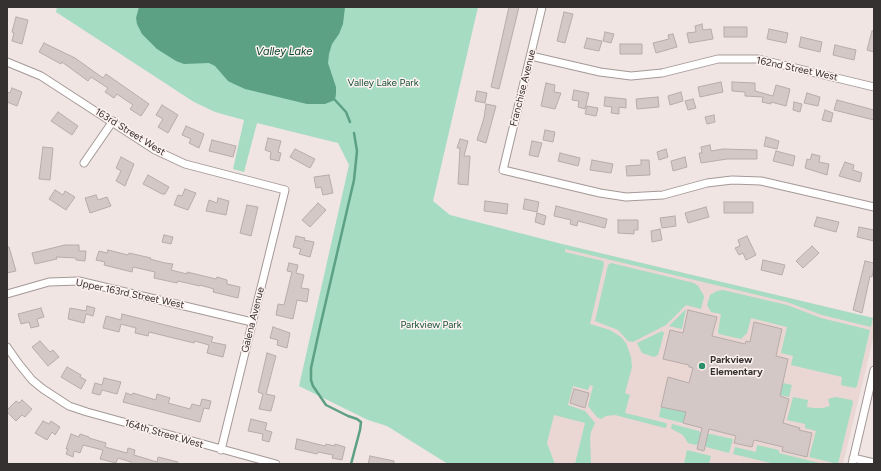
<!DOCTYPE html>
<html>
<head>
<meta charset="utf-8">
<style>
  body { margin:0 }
  #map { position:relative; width:881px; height:471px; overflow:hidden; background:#f0e5e2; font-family:Figtree,sans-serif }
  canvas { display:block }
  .frame { position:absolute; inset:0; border:8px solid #353130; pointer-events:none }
</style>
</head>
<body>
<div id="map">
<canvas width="881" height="471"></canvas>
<div class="frame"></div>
</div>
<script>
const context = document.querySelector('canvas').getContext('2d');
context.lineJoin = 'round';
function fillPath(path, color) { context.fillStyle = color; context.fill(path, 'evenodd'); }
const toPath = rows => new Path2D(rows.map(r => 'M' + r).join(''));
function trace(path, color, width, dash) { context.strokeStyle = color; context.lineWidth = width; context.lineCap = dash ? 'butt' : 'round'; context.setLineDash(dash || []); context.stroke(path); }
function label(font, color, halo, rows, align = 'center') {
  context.font = font + ' Figtree,sans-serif'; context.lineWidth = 3; context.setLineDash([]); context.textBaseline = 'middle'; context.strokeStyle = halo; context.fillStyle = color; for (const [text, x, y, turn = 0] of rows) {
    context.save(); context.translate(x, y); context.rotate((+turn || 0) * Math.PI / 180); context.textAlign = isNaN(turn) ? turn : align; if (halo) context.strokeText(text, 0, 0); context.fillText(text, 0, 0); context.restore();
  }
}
fillPath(toPath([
  [566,245,874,318,874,335,843,464,555,464,530,398]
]), '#ead6d2');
fillPath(toPath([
  [57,7,478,7,433,201,450,215,566,245,873,318,871,327,822,315,787,302,565,249,565,252,603,261,604,264,590,324,610,330,621,337,626,343,631,357,632,367,625,393,630,395,625,413,666,423,667,426,665,428,615,415,606,416,601,419,597,417,588,406,593,386,590,385,588,390,573,386,568,405,585,411,595,423,591,432,590,438,591,464,575,464,585,423,554,415,547,443,555,464,448,464,387,426,368,420,299,386,349,165,338,143,257,123,244,172,233,169,244,120,215,112,194,102,56,12],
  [611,263,694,283,698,286,703,294,704,297,701,309,686,305,666,325,633,342,628,341,618,330,595,321,608,265],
  [723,290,787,305,821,318,870,330,857,386,855,388,841,385,842,377,791,365,793,356,781,353,787,327,751,318,747,333,741,339,719,334,718,332,721,314,711,312,707,305,710,295,717,291],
  [686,309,682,329,669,326],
  [662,331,664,333,658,355,654,357,642,353,637,343],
  [783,383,792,385,789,397,780,395],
  [793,397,808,400,807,407,813,408,823,408,830,406,828,399,835,397,852,400,853,403,838,464,809,457,816,431,805,428,805,424,787,420],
  [661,407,686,412,683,423,659,417],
  [672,424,699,431,701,434,699,443,696,445,688,443,683,435,672,429,671,428],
  [707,434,710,434,733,439,729,453,706,447,705,445],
  [757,445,779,450,779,453,823,464,775,464,733,454,735,447,756,452],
  [687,450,711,456,709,464,684,464]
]), '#a5dcc2');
fillPath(toPath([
  [139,7,345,7,343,24,339,34,332,44,329,54,328,63,336,87,336,94,335,100,325,104,307,104,245,89,234,84,228,81,215,66,209,63,184,64,176,61,157,49,142,34,137,24,136,18]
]), '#5ca183');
trace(toPath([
  [335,100,346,112,350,122],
  [351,464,360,430,361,422,357,419,348,416,326,405,313,386,311,380,311,368,320,327,354,180,357,151,354,133]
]), '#5ca183', 2.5);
const building = toPath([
  [509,7,519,7,499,89,491,87,509,7],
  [564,12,573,14,565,43,557,41,564,12],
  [16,17,28,20,22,44,12,41,14,33,12,32,16,17],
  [702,24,703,30,711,29,713,39,689,43,687,33,696,32,695,26,702,24],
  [724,27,747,27,747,37,724,37,724,27],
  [769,29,788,33,786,43,767,39,769,29],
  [872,31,874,31,874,52,867,50,872,31],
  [605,32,614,34,611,43,603,41,605,32],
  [673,34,677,47,656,53,653,43,669,39,668,35,673,34],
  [801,37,822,42,820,52,799,47,801,37],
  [587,38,602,41,599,51,584,48,587,38],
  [44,43,75,58,103,78,106,74,149,104,141,116,130,109,133,105,117,94,114,98,105,92,108,88,91,77,88,81,62,62,61,64,39,52,44,43],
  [620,44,642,44,642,54,620,54,620,44],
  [835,45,856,50,854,60,833,55,835,45],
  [721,82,723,92,700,97,698,87,721,82],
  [732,82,755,83,755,91,773,96,776,85,790,89,786,106,771,102,771,104,762,102,763,97,745,96,745,92,732,91,732,82],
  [546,83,555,85,554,92,561,93,555,109,541,106,546,83],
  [12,88,22,92,17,106,7,102,7,92,10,93,12,88],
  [574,90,589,93,585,109,578,107,579,101,572,100,574,90],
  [477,91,487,93,485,103,475,101,477,91],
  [681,92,683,101,670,105,668,96,681,92],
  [807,93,820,97,818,106,804,103,807,93],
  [605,97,626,99,626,108,619,107,619,114,611,113,612,107,604,106,605,97],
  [658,97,659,107,637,109,636,99,658,97],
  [693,99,696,108,688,110,685,101,693,99],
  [837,100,874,110,874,120,834,110,837,100],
  [794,102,802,104,800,112,793,110,794,102],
  [486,104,496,106,486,143,477,140,484,118,486,104],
  [162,105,178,115,168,133,158,127,163,119,156,115,162,105],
  [587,106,598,108,596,116,585,114,587,106],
  [825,110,833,113,831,122,822,120,825,110],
  [58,112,78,126,72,135,51,121,58,112],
  [714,115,715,122,707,124,705,117,714,115],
  [186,126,204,134,199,148,189,143,191,139,182,135,186,126],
  [545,130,555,132,553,142,543,140,545,130],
  [766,137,779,141,777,149,764,146,766,137],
  [268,138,281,141,278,152,281,153,279,161,270,159,271,152,265,150,268,138],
  [460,139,468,141,464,156,470,156,468,185,458,184,460,148,457,148,460,139],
  [212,140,236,146,233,157,209,151,212,140],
  [532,141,542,143,538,157,529,155,532,141],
  [710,145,711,151,723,149,757,150,757,159,727,159,701,163,699,153,702,153,701,147,710,145],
  [43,147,53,148,50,180,39,179,43,147],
  [295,149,315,159,310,168,290,157,295,149],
  [666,149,668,157,659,160,657,152,666,149],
  [776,151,795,156,793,166,773,161,776,151],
  [560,153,580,158,578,166,558,161,560,153],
  [812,154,820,156,819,162,829,164,827,175,805,168,807,159,810,160,812,154],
  [121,157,134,164,125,186,116,181,121,171,116,168,121,157],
  [685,157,687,167,673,171,671,161,685,157],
  [592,160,613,164,611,173,590,170,592,160],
  [641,160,649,160,650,175,627,176,626,166,641,165,641,160],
  [845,162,854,165,853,170,862,173,860,182,839,176,845,162],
  [148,175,169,187,165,194,162,194,143,184,148,175],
  [329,175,333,193,323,195,321,187,316,188,314,177,329,175],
  [185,189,196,193,188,210,174,205,178,195,182,196,185,189],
  [55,190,63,195,65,191,75,197,66,210,49,199,55,190],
  [96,195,98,200,107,197,111,206,90,213,85,198,96,195],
  [218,198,229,201,226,215,206,211,209,200,217,203,218,198],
  [525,199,539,202,537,212,523,209,525,199],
  [485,201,508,204,507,214,484,211,485,201],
  [724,202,753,202,753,213,724,213,724,202],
  [318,203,326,210,310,227,302,220,318,203],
  [247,205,258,207,251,236,240,233,247,205],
  [556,206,607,219,605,228,578,221,577,226,570,224,571,220,554,216,556,206],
  [706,207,709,217,688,223,685,213,706,207],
  [537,213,546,216,544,225,535,222,537,213],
  [675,216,676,226,662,228,660,218,675,216],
  [817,217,839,222,836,232,814,226,817,217],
  [618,220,638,220,638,230,634,230,634,234,618,233,618,220],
  [859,227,874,230,874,241,857,237,859,227],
  [660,229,662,240,652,242,651,231,660,229],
  [164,235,173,237,171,244,162,242,164,235],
  [296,236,305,238,304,240,314,242,310,257,299,254,301,249,293,247,296,236],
  [747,236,756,255,746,260,743,253,739,255,735,248,740,246,738,240,747,236],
  [65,245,79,245,79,251,86,251,85,261,76,260,76,258,56,257,57,259,35,264,32,253,65,245],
  [812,246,819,253,803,268,796,261,812,246],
  [7,247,9,247,16,271,7,273,7,247],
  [108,250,128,255,129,253,151,258,150,259,165,263,173,264,171,270,187,274,187,272,216,279,217,277,227,280,227,284,240,287,238,298,213,292,214,289,200,285,200,286,178,281,177,283,154,278,155,272,133,267,132,272,104,265,105,262,96,260,99,251,107,253,108,250],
  [763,260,785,265,782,275,761,270,763,260],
  [865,261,874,263,874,266,872,277,870,276,862,313,853,310,865,261],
  [289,263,298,265,296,273,304,275,301,288,309,289,307,302,297,300,293,319,276,315,278,304,284,305,292,272,287,271,289,263],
  [87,306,95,308,93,316,86,314,84,323,68,319,70,308,86,311,87,306],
  [41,308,44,317,37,319,39,326,31,328,29,322,21,324,18,314,41,308],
  [688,310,717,317,712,336,745,344,746,341,750,342,754,322,782,329,776,356,788,359,780,396,789,399,783,423,800,428,799,430,812,433,807,457,782,451,783,447,754,440,752,447,734,443,736,436,709,429,704,451,697,449,702,428,683,423,686,412,661,407,668,377,689,383,693,368,689,367,689,365,663,359,670,330,683,333,688,310],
  [122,314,213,337,211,342,226,345,223,357,207,353,209,345,195,341,194,343,149,332,148,336,135,333,136,328,121,324,119,332,103,328,106,316,121,320,122,314],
  [273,327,290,333,287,348,277,345,278,340,270,338,273,327],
  [40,341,50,352,53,350,59,357,48,366,32,347,40,341],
  [267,353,276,356,266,394,275,396,271,411,259,409,263,394,258,392,267,353],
  [67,367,81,375,80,377,86,380,81,389,61,377,67,367],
  [104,378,121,382,117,394,102,390,100,395,92,393,95,383,102,385,104,378],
  [574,389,589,393,585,408,570,403,574,389],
  [126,393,132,395,133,393,156,400,157,394,170,398,168,403,190,409,192,404,200,406,202,399,211,401,209,409,204,408,200,422,123,402,126,393],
  [22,400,32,409,25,417,22,415,16,421,7,412,7,410,16,401,19,403,22,400],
  [251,419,267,423,265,430,272,432,269,442,262,440,263,434,248,431,251,419],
  [43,421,49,424,51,421,60,427,55,435,52,432,47,440,35,433,43,421],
  [71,434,79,437,80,434,89,437,89,438,106,443,105,447,127,453,128,448,135,450,134,455,157,462,158,457,178,462,178,464,131,464,131,462,118,458,116,463,100,459,103,450,83,445,80,453,74,451,73,457,66,454,68,449,66,449,71,434],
  [297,439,325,446,326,444,335,446,335,444,345,447,342,460,332,458,333,455,318,452,317,454,295,449,297,439],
  [370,456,394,461,394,464,368,464,370,456]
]);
fillPath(building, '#d3c8c5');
trace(building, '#b7aca9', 1);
const street = toPath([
  [542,7,503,170,600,193,626,197,663,195,707,183,732,180,761,181,874,207],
  [531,56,600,72,631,76,662,73,718,59,758,59,874,87],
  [7,62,41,76,155,150,185,164,285,190,221,450],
  [84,163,113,121],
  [7,294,49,282,79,281,252,322],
  [7,347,19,364,32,380,43,389,69,406,87,412,276,464],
  [853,458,874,463],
  [852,464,874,370]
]);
trace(street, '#a49997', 9);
trace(street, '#fff', 7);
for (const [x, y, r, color] of [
  [702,366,4,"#2a8f6a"]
]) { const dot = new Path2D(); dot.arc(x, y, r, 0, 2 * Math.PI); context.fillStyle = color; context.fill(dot); trace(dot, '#fef2f0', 1.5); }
label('10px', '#353130', '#fef2f0', [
  ["162nd Street West",797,69,12],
  ["Franchise Avenue",523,88,-76],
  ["163rd Street West",130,132,32],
  ["Upper 163rd Street West",130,294,12],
  ["Galena Avenue",253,320,-76],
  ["164th Street West",164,434,16]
]);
label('10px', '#18503b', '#fef2f0', [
  ["Valley Lake Park",383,83],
  ["Parkview Park",431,325]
]);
label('bold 10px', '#353130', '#fef2f0', [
  ["Parkview",710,360],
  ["Elementary",710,372]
], 'left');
label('italic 11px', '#05422e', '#fef2f0', [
  ["Valley Lake",284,52]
]);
</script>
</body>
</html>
